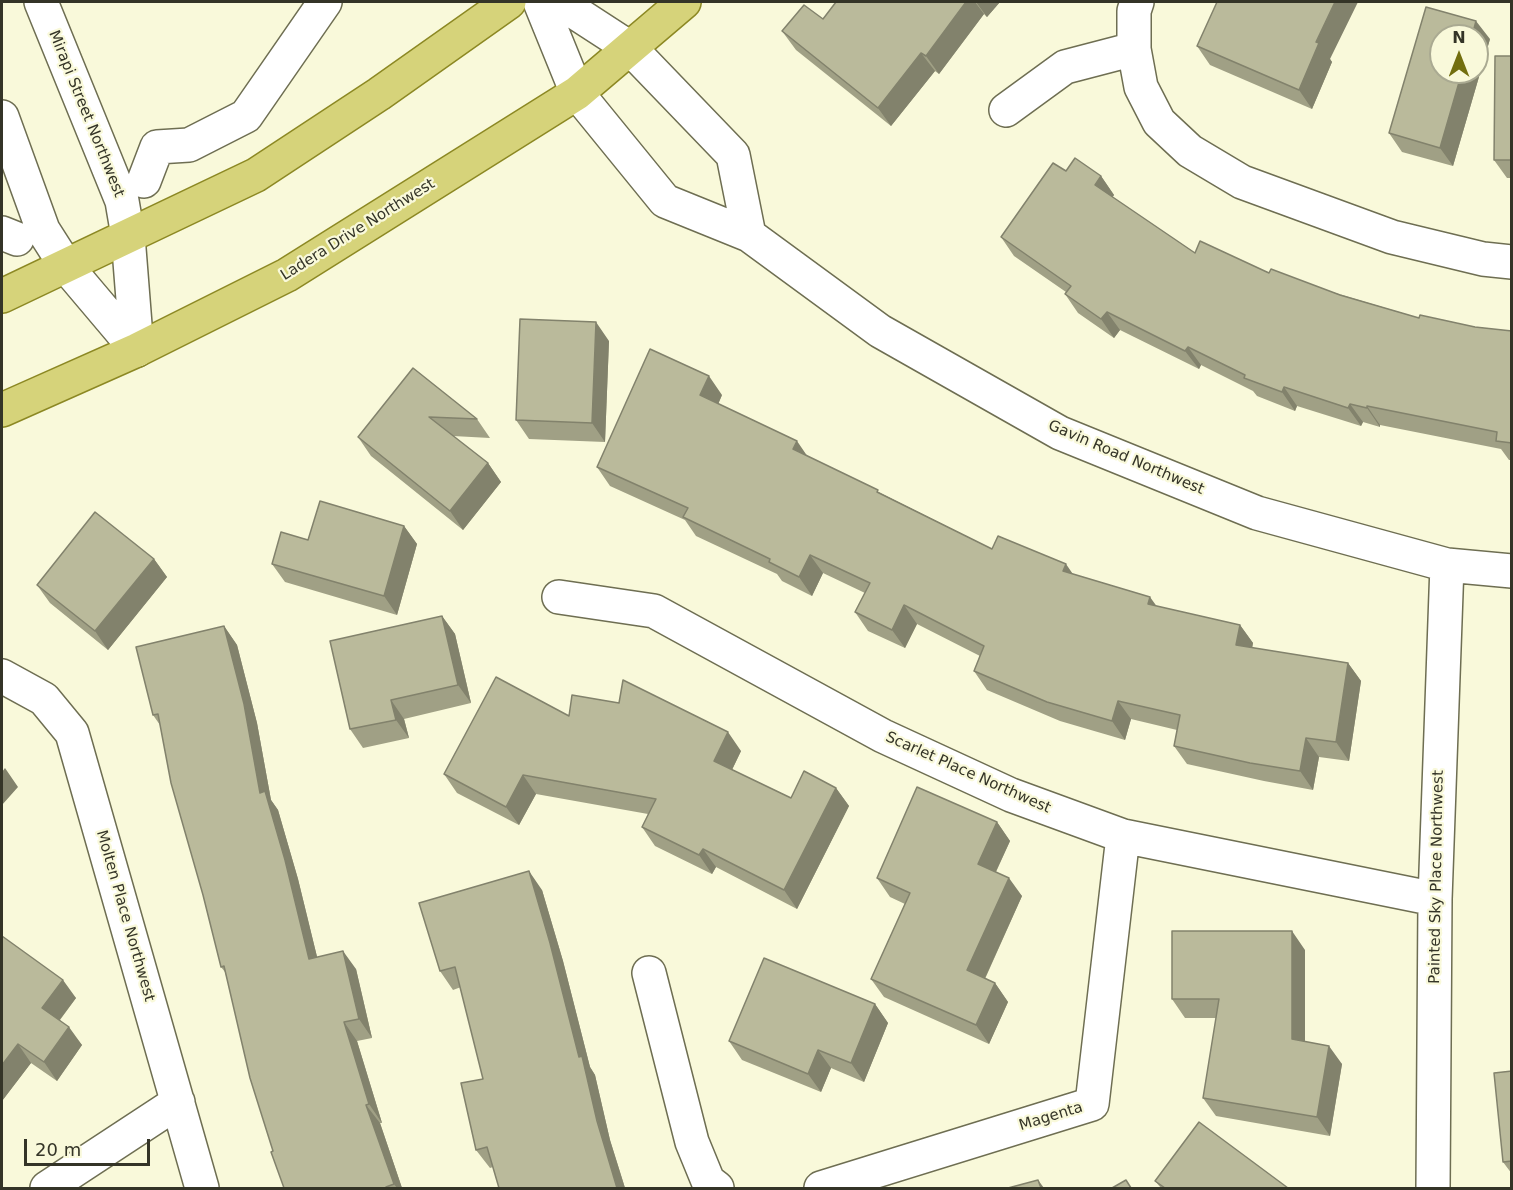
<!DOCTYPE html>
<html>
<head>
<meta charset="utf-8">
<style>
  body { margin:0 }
  #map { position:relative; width:1513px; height:1190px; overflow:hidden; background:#f9f9da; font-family:"DejaVu Sans",sans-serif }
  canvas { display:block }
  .frame { position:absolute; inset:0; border:3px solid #343427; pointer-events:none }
  .north { position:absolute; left:1429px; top:24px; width:60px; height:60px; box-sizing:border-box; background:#f9f9da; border:2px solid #aaaa92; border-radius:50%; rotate:0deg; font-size:16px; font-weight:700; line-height:24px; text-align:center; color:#343427 }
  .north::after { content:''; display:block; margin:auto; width:21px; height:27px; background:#726e0e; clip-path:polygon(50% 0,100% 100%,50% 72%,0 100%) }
  .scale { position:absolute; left:24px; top:1139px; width:126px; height:27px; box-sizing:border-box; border:3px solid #343427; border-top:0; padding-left:8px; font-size:18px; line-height:21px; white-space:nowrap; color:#343427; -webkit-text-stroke:4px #f9f9da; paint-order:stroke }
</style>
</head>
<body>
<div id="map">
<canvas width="1513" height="1190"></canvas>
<div class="frame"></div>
<div class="north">N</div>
<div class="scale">20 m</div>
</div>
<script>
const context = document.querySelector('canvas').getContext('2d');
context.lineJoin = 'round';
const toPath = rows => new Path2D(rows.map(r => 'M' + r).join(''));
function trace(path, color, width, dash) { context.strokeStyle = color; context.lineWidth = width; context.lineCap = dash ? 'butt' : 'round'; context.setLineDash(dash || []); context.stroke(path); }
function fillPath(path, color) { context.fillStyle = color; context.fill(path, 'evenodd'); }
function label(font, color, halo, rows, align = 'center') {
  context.font = font + ' "DejaVu Sans",sans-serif'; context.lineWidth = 4.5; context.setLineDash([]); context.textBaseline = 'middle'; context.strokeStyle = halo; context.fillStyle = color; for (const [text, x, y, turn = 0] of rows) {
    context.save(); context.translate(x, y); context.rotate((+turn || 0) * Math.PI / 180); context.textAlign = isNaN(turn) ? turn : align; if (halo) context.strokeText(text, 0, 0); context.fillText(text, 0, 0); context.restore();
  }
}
const minor = toPath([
  [41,2,122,201,128,236,137,350],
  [540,2,577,93,665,201,749,235,880,331,1060,433,1257,513,1447,565,1512,571],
  [559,2,630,48,733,155,749,235],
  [1134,49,1141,87,1159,122,1190,151,1242,182,1392,237,1483,259,1512,262],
  [1006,110,1065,67,1134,49,1134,11,1137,2],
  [2,117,43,230,66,266,137,350],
  [144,181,157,147,189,145,246,116,325,2],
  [2,233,17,239],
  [559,597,654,611,883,736,1011,795,1123,836,1435,899],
  [2,676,44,699,72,733,202,1188],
  [649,973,692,1142,708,1181,717,1188],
  [47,1188,178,1102],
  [821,1188,1092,1104,1123,836],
  [1433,1188,1435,899,1447,565]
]);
const major = toPath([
  [2,296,256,175,379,94,509,2],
  [2,410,137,350,287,275,577,93,684,2]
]);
trace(minor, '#6e6e52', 36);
trace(major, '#8c8823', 36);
trace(minor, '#fff', 33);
trace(major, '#d6d37a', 33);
fillPath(toPath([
  [836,2,1000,2,987,17,984,14,939,74,935,71,891,126,796,50,782,31,823,19],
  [1490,39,1453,166,1402,152,1389,133],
  [1197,46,1330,59,1332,62,1312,109,1210,65],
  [1512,56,1512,178,1507,178,1494,160],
  [1066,171,1101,176,1114,195,1112,197,1195,253,1269,273,1419,318,1475,327,1512,331,1512,460,1509,460,1501,449,1380,425,1380,427,1363,422,1361,426,1297,406,1295,411,1257,396,1253,391,1201,365,1199,369,1120,330,1114,338,1078,313,1065,294,1066,292,1014,256,1001,237],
  [609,341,605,442,529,439,516,420],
  [413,368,477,419,490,438,453,436,488,463,501,482,463,530,371,456,358,437],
  [722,395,718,404,807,456,992,549,1073,574,1156,606,1240,625,1253,643,1252,648,1348,663,1361,681,1349,761,1319,757,1313,790,1264,781,1187,764,1174,746,1177,730,1131,719,1125,740,1060,721,987,690,974,671,980,656,917,624,905,648,868,631,855,612,865,593,823,573,812,596,782,581,777,574,696,536,685,520,610,486,597,467],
  [404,526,417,544,397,615,285,582,272,564],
  [154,559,167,577,108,650,50,603,37,585],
  [442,616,455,634,471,703,404,719,409,738,363,748,350,729],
  [224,626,237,645,257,723,271,800,278,810,298,879,317,957,356,969,372,1038,357,1041,382,1123,380,1123,402,1188,284,1188,225,972,221,967,160,725,153,715],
  [569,716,741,751,732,770,791,798,836,788,849,806,797,909,716,867,712,874,655,846,642,827,648,814,536,794,519,825,457,793,444,774],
  [997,822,1010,841,996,872,1022,896,985,979,995,983,1008,1002,989,1044,884,997,871,979,905,904,890,897,877,878],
  [542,890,563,961,590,1067,595,1075,610,1140,625,1188,499,1188,493,1167,490,1168,476,1150,483,1079,461,987,453,990,440,971],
  [2,936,76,998,60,1020,82,1045,57,1081,31,1063,2,1101],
  [1305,950,1305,1041,1342,1064,1330,1136,1216,1116,1203,1098,1216,1018,1185,1018,1172,999],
  [875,1004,888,1023,864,1082,831,1068,821,1092,742,1060,729,1041],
  [1512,1071,1512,1174,1503,1162],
  [1155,1181,1288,1188,1161,1188]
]), '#a0a085');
fillPath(toPath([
  [966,2,975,2,984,14,939,74,926,56],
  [976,2,1000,2,987,17],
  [1335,2,1358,2,1330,59,1332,62,1312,109,1299,90,1316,42],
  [1476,21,1490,39,1453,166,1440,148,1462,72,1477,72,1477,36,1472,36],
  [921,53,935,71,891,126,878,108],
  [1101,176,1114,195,1108,204,1095,185],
  [1107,312,1120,330,1114,338,1101,319],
  [596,322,609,341,605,442,592,423],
  [1188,347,1201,365,1199,369,1185,351],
  [709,376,722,395,714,414,700,395],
  [1284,387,1297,406,1295,411,1282,392],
  [1350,404,1363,422,1361,426,1348,408],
  [1367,406,1380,425,1380,427,1367,408],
  [797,441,810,460,793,449],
  [488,463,501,482,463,530,450,511],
  [404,526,417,544,397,615,384,596],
  [810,555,823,573,812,596,799,577],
  [154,559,167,577,108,650,95,631],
  [1066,564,1079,583,1063,571],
  [1150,597,1163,615,1148,604],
  [904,605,917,624,905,648,892,630],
  [442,616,455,634,471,703,458,685],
  [1240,625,1253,643,1249,664,1236,645],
  [224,626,237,645,257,723,271,800,278,810,298,879,322,977,309,959,260,793],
  [1348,663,1361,681,1349,761,1336,742],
  [391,700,404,719,409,738,396,720],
  [1118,701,1131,719,1125,740,1112,721],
  [728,732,741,751,727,780,714,761],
  [1306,738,1319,757,1313,790,1300,771],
  [5,768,18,787,2,805,2,772],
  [523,775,536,794,519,825,506,807],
  [836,788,849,806,797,909,784,890],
  [997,822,1010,841,991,882,978,864],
  [703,849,716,867,712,874,699,855],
  [529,871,542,890,563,961,590,1067,595,1075,610,1140,625,1188,617,1188,579,1057],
  [1009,878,1022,896,980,989,967,970],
  [1292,931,1305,950,1305,1058,1292,1039],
  [343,951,356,969,372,1038,359,1019],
  [63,980,76,998,55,1026,42,1008],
  [995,983,1008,1002,989,1044,976,1025],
  [875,1004,888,1023,864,1082,851,1063],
  [344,1022,357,1041,382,1123,369,1104],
  [69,1027,82,1045,57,1081,44,1062],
  [18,1044,31,1063,2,1101,2,1065],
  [1329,1046,1342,1064,1330,1136,1317,1117],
  [818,1050,831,1068,821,1092,808,1074],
  [366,1105,380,1123,402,1188,397,1188,394,1184],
  [1038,1180,1044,1188,1041,1188]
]), '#82826c');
const building = toPath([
  [836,2,966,2,926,56,921,53,878,108,782,31,804,5,823,19,836,2],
  [1217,2,1335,2,1316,42,1319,43,1299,90,1197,46,1217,2],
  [1426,7,1476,21,1472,36,1441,36,1441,72,1462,72,1440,148,1389,133,1426,7],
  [1495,56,1512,56,1512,160,1494,160,1495,56],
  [1075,158,1101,176,1095,185,1195,253,1200,241,1269,273,1271,269,1340,295,1419,318,1420,315,1475,327,1512,331,1512,443,1496,441,1497,432,1367,406,1367,408,1350,404,1348,408,1284,387,1282,392,1244,378,1245,375,1188,347,1185,351,1107,312,1101,319,1065,294,1071,286,1001,237,1053,163,1066,171,1075,158],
  [520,319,596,322,592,423,516,420,520,319],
  [650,349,709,376,700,395,797,441,793,449,878,490,877,492,992,549,998,536,1066,564,1063,571,1150,597,1148,604,1240,625,1236,645,1348,663,1336,742,1306,738,1300,771,1250,763,1174,746,1180,715,1118,701,1112,721,1047,702,974,671,984,646,904,605,892,630,855,612,870,583,810,555,799,577,769,562,770,559,683,517,688,508,597,467,650,349],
  [413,368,477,419,429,417,488,463,450,511,358,437,413,368],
  [320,501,404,526,384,596,272,564,281,532,308,540,320,501],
  [95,512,154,559,95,631,37,585,95,512],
  [442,616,458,685,391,700,396,720,350,729,330,641,442,616],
  [224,626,244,704,260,793,265,791,285,860,309,959,343,951,359,1019,344,1022,369,1104,366,1105,394,1184,386,1187,386,1188,284,1188,271,1152,273,1151,250,1078,224,966,221,967,203,895,171,783,158,714,153,715,136,647,224,626],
  [496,677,569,716,572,695,619,703,623,680,728,732,714,761,791,798,804,771,836,788,784,890,703,849,699,855,642,827,656,799,523,775,506,807,444,774,496,677],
  [917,787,997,822,978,864,1009,878,967,970,995,983,976,1025,871,979,910,893,877,878,917,787],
  [529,871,550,943,579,1057,582,1056,597,1121,617,1188,499,1188,487,1147,476,1150,461,1083,483,1079,455,967,440,971,419,903,529,871],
  [1172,931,1292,931,1292,1039,1329,1046,1317,1117,1203,1098,1219,999,1172,999,1172,931],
  [2,936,63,980,42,1008,69,1027,44,1062,18,1044,2,1065,2,936],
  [764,958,875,1004,851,1063,818,1050,808,1074,729,1041,764,958],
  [1512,1071,1512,1161,1503,1162,1494,1073,1512,1071],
  [1199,1122,1288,1188,1165,1188,1155,1181,1199,1122],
  [1038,1180,1041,1188,1008,1188,1038,1180],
  [1126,1180,1131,1188,1112,1188,1126,1180]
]);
fillPath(building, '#baba9b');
trace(building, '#82826c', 1.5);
label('15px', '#343427', '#f9f9da', [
  ["Mirapi Street Northwest",86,114,68],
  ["Ladera Drive Northwest",358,230,-32],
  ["Gavin Road Northwest",1126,458,23],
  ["Scarlet Place Northwest",968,773,24],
  ["Painted Sky Place Northwest",1437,877,-89],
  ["Molten Place Northwest",125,916,74],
  ["Magenta",1051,1117,-17]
]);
</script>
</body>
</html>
